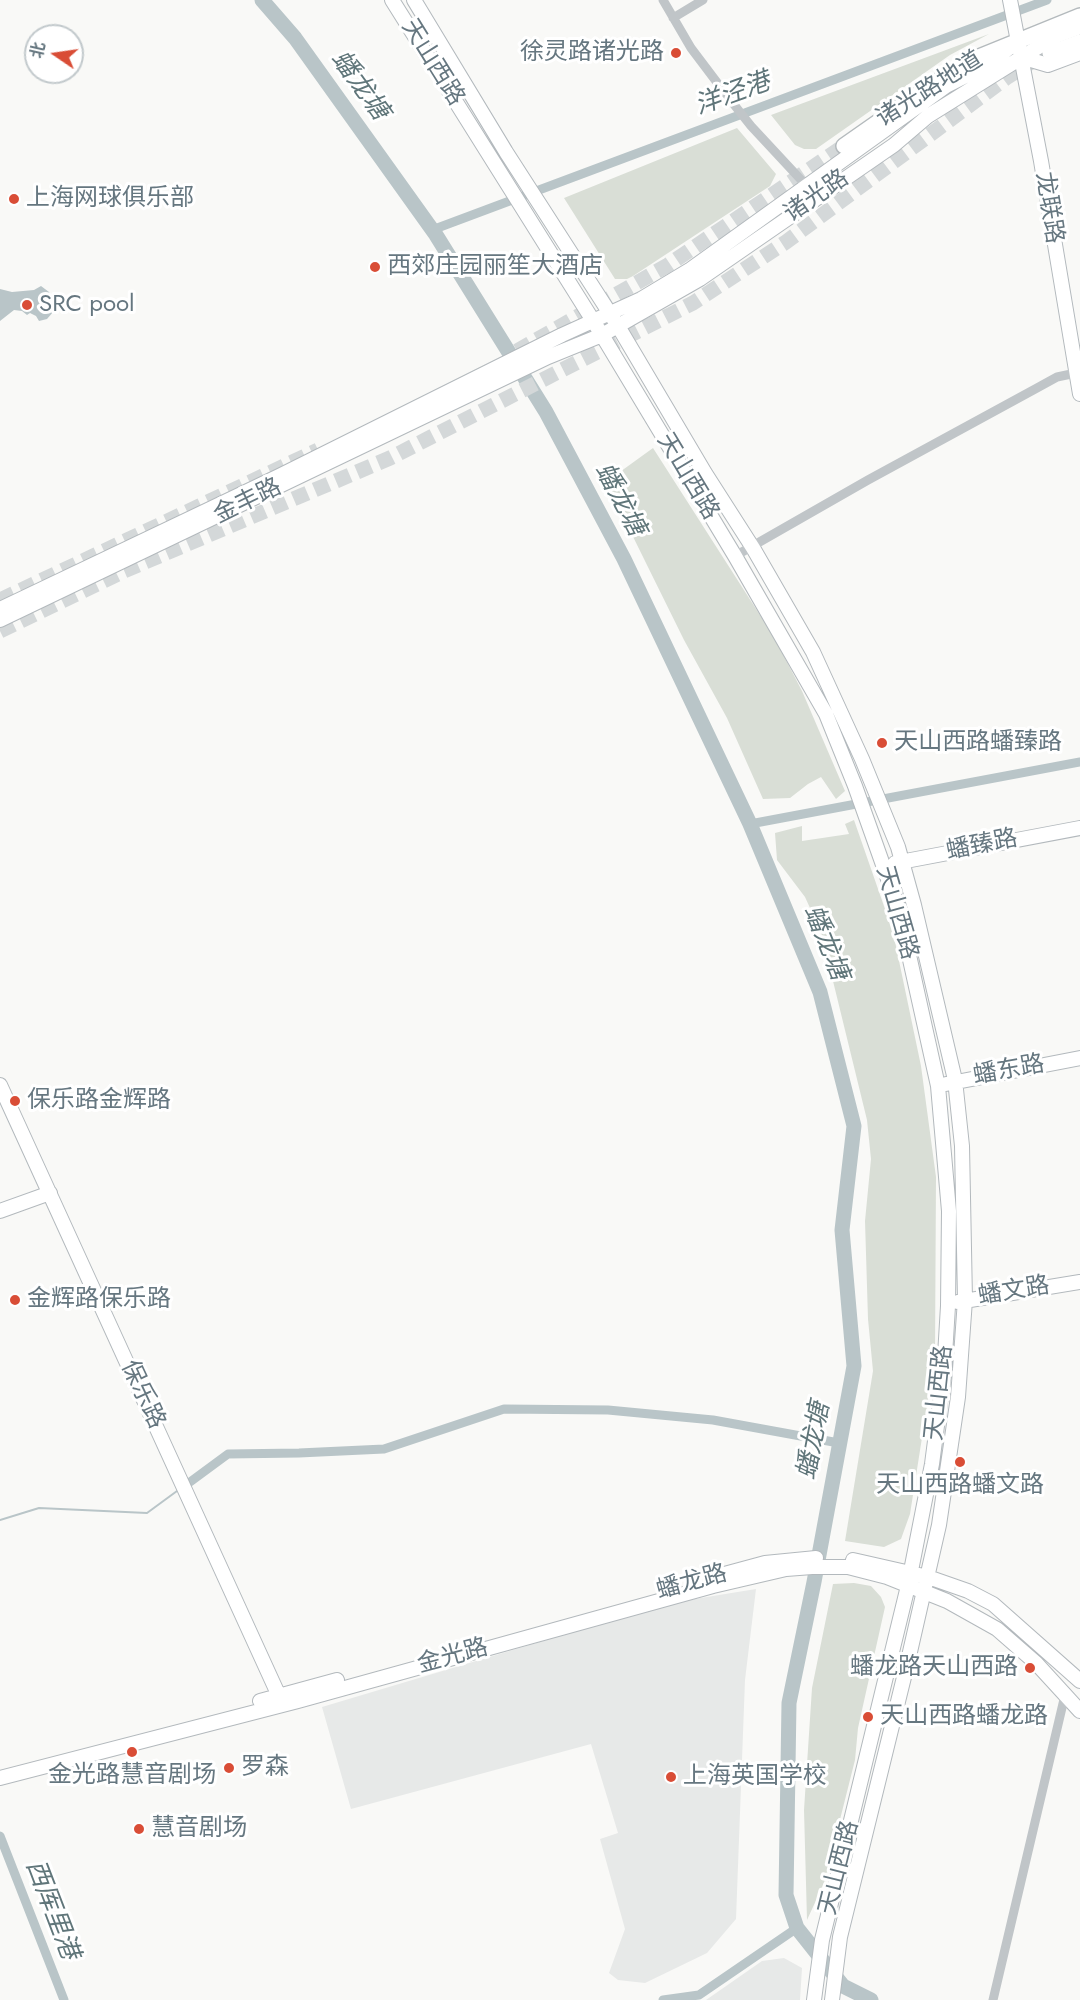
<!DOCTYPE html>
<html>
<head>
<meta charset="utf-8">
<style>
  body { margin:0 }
  #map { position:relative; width:1080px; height:2000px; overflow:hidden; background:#f9f9f7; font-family:Jost,"Noto Sans SC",sans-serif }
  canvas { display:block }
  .north { position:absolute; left:24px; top:24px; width:60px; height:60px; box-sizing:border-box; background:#fff; border:2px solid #c2c9cc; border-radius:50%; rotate:283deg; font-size:16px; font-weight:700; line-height:24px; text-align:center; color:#667780 }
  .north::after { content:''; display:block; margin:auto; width:21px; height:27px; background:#d94d36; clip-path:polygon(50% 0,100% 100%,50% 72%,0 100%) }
</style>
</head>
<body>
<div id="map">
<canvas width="1080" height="2000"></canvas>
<div class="north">北</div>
</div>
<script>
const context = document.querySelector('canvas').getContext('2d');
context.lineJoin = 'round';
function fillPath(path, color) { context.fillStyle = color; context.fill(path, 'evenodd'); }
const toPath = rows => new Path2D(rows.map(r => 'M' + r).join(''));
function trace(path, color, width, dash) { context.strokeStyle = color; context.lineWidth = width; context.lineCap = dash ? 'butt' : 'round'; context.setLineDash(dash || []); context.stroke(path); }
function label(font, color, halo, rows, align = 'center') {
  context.font = font + ' Jost,"Noto Sans SC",sans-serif'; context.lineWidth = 6; context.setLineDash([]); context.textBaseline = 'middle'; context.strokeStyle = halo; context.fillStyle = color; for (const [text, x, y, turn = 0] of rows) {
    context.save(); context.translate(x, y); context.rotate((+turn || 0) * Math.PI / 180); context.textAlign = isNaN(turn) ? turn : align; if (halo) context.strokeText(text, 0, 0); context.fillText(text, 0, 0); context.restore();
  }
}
fillPath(toPath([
  [756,1589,745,1680,736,1919,707,1953,645,1983,618,1980,609,1973,625,1929,600,1839,618,1833,591,1744,351,1809,322,1707,670,1603],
  [784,1958,802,1968,800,2000,706,2000,762,1961]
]), '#e7e9e8');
fillPath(toPath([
  [989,34,950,55,816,149,804,149,795,145,771,115],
  [737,128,776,174,770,186,633,276,627,279,615,279,564,198],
  [653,448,774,637,802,691,845,791,836,799,821,777,808,784,790,798,763,799,727,718,684,640,606,482],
  [854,820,893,932,921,1066,936,1177,935,1355,910,1514,901,1539,884,1547,845,1541,873,1371,868,1319,865,1221,871,1159,867,1120,821,932,805,897,777,860,775,833,802,826,802,841,849,834,845,824],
  [854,1583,871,1586,881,1597,885,1607,858,1728,855,1760,824,1883,807,1920,804,1810,812,1688,833,1584]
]), '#d9ded6');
fillPath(toPath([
  [41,286,49,292,53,301,54,311,47,319,39,321,36,316,30,313,27,315,22,311,14,310,0,321,0,289,12,292,34,290]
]), '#b9c5c8');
trace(toPath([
  [0,1520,39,1508,147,1513,177,1491]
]), '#b9c5c8', 2);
trace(toPath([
  [432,230,1047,0],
  [750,824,1080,762],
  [190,1482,228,1454,299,1453,384,1449,504,1409,608,1410,713,1420,839,1443],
  [0,1836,64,2000],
  [663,2000,699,1995,797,1928]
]), '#b9c5c8', 9);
trace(toPath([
  [262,0,295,38,436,235,546,412,624,559,750,824,820,992,854,1126,842,1230,854,1366,814,1582,789,1703,786,1895,797,1928,843,1986,871,2000]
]), '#b9c5c8', 15);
trace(toPath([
  [517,351,668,265,844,146],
  [0,600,318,450],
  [0,631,124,571,390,458,693,303,786,242,1006,78,1033,61]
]), '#d4d8d9', 15, [15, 8]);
const secondary = toPath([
  [392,0,602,335,735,556,826,714,855,786,899,910,938,1086,949,1211,948,1306,944,1372,932,1464,908,1586,822,1940,814,2000],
  [414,0,506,152,618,326,705,473,753,548,813,652,862,759,898,847,914,905,955,1080,962,1146,965,1300,958,1397,939,1525,907,1665,840,1937,832,2000],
  [1010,0,1041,161,1080,394],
  [1021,57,1048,65,1080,53],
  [0,609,279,476,562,335,641,299,691,269,946,86,989,64,1009,48],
  [0,620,548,357,602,335,700,279,894,145,928,116,1056,36,1080,27],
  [895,863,1080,828],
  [946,1084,1080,1058],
  [0,1085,279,1696,284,1702],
  [0,1211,50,1193],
  [958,1302,1080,1282],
  [853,1560,928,1577,968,1591,993,1604,1080,1681],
  [717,1576,765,1563,816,1558],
  [260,1701,337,1680],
  [0,1778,298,1701,713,1586,786,1569,812,1567,848,1567,887,1577,947,1601,997,1629,1036,1663,1080,1711]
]);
const primary = toPath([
  [1050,53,1080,42],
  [844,146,924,90,974,59,1080,16]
]);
trace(secondary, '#b3b9bd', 16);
trace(primary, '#b4babd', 18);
trace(toPath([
  [663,0,691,48,728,97,751,126,817,197],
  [673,18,703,0],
  [735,556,868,480,1037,388,1057,377,1076,373],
  [993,2000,1065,1695]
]), '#c0c5c8', 9);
trace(secondary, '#fff', 14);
trace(primary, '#fff', 15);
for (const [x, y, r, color] of [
  [676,53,6,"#d94d36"],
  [14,199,6,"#d94d36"],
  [375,267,6,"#d94d36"],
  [27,305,6,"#d94d36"],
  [882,743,6,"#d94d36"],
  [15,1101,6,"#d94d36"],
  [15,1300,6,"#d94d36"],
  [960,1462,6,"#d94d36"],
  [1030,1668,6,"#d94d36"],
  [868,1717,6,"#d94d36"],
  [132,1752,6,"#d94d36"],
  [229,1768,6,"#d94d36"],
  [671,1777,6,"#d94d36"],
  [139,1829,6,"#d94d36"]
]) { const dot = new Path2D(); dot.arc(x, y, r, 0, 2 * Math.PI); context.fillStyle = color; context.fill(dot); trace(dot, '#fff', 2); }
label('24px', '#667780', '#fff', [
  ["徐灵路诸光路",664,53,"right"],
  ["上海网球俱乐部",26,199],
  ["西郊庄园丽笙大酒店",387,267],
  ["SRC pool",39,305],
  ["天山西路蟠臻路",894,743],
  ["保乐路金辉路",27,1101],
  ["金辉路保乐路",27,1300],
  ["天山西路蟠文路",960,1486,"center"],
  ["蟠龙路天山西路",1018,1668,"right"],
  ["天山西路蟠龙路",880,1717],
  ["罗森",241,1768],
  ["金光路慧音剧场",132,1776,"center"],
  ["上海英国学校",683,1777],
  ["慧音剧场",151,1829]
], 'left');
label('24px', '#667780', '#fff', [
  ["天山西路",432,63,58],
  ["诸光路地道",930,90,-32],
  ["诸光路",817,197,-35],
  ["龙联路",1048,208,81],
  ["天山西路",687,477,59],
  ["金丰路",248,502,-26],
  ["蟠臻路",982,846,-11],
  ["天山西路",896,913,74],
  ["蟠东路",1009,1071,-10],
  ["蟠文路",1014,1292,-9],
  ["天山西路",940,1393,-84],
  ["保乐路",142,1395,65],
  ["蟠龙路",692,1583,-15],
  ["金光路",453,1657,-15],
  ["天山西路",840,1868,-76]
]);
label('italic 26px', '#60767a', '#fff', [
  ["蟠龙塘",359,86,54],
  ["洋泾港",733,95,-20],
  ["蟠龙塘",619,500,62],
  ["蟠龙塘",825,943,68],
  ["蟠龙塘",815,1441,-79],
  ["西厍里港",51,1910,69]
]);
</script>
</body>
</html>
